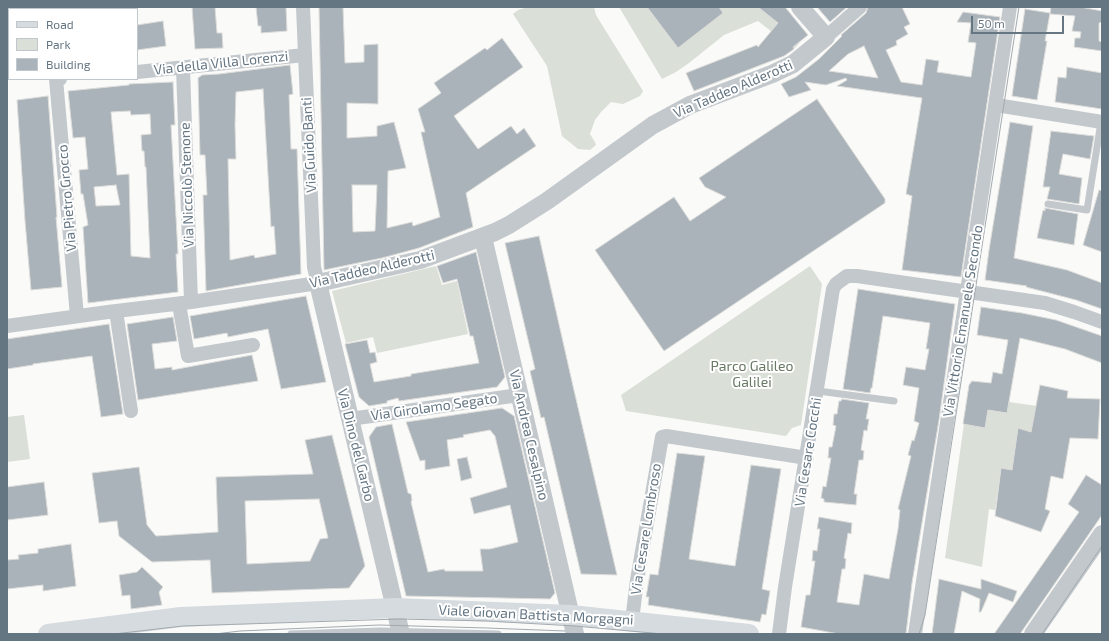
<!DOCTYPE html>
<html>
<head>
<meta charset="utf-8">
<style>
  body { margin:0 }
  #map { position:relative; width:1109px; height:641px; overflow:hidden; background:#fafaf8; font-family:"Exo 2",sans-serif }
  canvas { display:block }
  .frame { position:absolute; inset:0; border:8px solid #657683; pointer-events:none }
  .legend { position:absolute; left:8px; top:8px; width:130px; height:72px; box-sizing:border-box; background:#fff; border:1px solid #c1c8cd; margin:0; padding:5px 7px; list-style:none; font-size:12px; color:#657683 }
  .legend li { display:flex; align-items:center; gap:8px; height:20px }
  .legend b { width:20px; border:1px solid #c1c8cd }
  .scale { position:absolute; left:971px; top:16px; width:93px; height:18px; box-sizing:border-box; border:2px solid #657683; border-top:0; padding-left:5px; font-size:12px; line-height:14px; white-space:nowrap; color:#657683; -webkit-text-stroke:3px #fff; paint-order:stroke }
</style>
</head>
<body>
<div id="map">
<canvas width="1109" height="641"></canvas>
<div class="frame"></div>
<ul class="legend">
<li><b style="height:5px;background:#d6dbdf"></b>Road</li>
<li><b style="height:11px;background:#dadfd7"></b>Park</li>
<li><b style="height:11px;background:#aab3b9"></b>Building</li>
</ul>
<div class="scale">50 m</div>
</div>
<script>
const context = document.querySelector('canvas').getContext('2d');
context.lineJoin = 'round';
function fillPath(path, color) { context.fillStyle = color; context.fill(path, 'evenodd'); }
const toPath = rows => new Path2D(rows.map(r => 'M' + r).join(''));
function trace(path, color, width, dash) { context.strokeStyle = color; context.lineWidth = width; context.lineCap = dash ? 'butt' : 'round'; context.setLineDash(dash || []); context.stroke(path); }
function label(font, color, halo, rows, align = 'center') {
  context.font = font + ' "Exo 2",sans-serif'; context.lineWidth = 4; context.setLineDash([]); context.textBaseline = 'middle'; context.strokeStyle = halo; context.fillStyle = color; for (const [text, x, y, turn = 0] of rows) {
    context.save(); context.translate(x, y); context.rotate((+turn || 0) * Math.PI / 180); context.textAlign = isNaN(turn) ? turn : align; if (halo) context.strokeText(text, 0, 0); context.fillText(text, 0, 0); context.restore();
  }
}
fillPath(toPath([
  [528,7,594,7,596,15,643,91,640,96,623,104,611,102,601,112,595,120,590,134,596,144,595,146,590,150,578,149,562,136,547,66,513,14,518,10],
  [619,7,759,7,800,42,794,49,758,21,724,35,689,63,676,72,662,79],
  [436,266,442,285,457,281,468,334,377,353,373,337,346,343,332,291],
  [810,266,822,284,801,425,792,428,786,436,626,411,621,395],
  [1009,402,1037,406,1031,432,1018,429,1012,470,1001,468,995,510,989,509,982,567,945,558,964,424,985,428,988,410,1006,413],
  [24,415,30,459,7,462,7,417]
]), '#dadfd7');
const building = toPath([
  [192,7,215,7,217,33,222,33,223,48,195,49,192,7],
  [256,7,286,7,287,31,261,33,261,26,258,26,256,7],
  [319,7,343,7,345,63,364,62,364,45,378,44,378,104,347,103,347,138,377,136,377,126,394,122,406,168,388,171,387,228,412,222,413,226,440,217,421,132,425,132,418,109,441,93,434,83,485,48,487,50,502,38,523,67,454,116,478,149,511,126,517,134,524,128,536,146,466,193,473,227,419,248,382,258,324,270,319,7],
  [352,185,377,185,375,231,353,232,352,185],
  [647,7,719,7,723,13,678,48,647,7],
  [758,7,785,7,808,35,793,47,794,49,784,56,694,91,686,73,757,45,758,47,778,23,758,7],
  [817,7,847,7,830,22,817,7],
  [868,7,902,7,910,24,904,27,908,34,896,41,897,45,886,50,901,82,922,85,926,59,939,61,937,72,971,77,976,43,968,42,971,23,957,22,963,12,1000,17,961,277,902,270,912,196,906,194,922,98,837,86,847,80,846,78,826,85,805,82,811,90,789,97,781,84,796,77,819,59,842,36,841,35,866,13,868,7],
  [864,46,878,78,829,71,848,54,864,46],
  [1051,7,1080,7,1102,11,1102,22,1099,23,1099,41,1102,42,1102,51,1074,47,1075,38,1080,38,1081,32,1072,31,1075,16,1050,14,1051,7],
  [1025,9,1050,13,1045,41,1047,41,1037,100,1012,96,1025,9],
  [163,21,166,46,137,50,137,25,163,21],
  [290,65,293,94,289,95,291,149,297,149,301,274,206,291,203,195,207,195,205,155,200,155,198,78,202,75,219,74,290,65],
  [263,89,271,227,274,226,276,254,255,258,254,255,230,260,228,159,236,159,235,125,236,92,263,89],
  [1067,67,1102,73,1102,109,1055,102,1058,77,1066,78,1067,67],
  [173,82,175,125,171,125,178,254,176,254,178,292,88,303,83,227,88,225,83,194,81,194,79,170,88,169,85,137,73,138,68,91,129,85,129,84,173,82],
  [130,111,131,115,150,114,151,134,141,135,142,151,144,151,145,167,146,167,150,258,131,256,129,174,117,175,111,112,130,111],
  [116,185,120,205,96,206,94,187,116,185],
  [48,96,57,217,56,217,62,287,31,290,25,221,17,100,48,96],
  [817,99,885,199,885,203,664,351,595,250,674,197,690,221,726,197,705,187,699,178,817,99],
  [1010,122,1033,126,1014,258,1067,270,1102,283,1102,309,1076,300,1026,287,1027,286,985,280,989,250,1010,122],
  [1051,131,1094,136,1090,159,1063,154,1059,174,1082,178,1079,204,1047,199,1050,187,1043,187,1051,131],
  [1099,190,1102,191,1102,252,1083,245,1099,190],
  [1045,208,1078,214,1074,245,1037,238,1043,210,1045,211,1045,208],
  [539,236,573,386,617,575,581,574,544,417,541,418,530,371,535,369,505,243,539,236],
  [476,252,505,377,497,387,399,401,398,398,387,401,387,403,369,406,359,397,345,344,367,340,370,353,375,352,377,362,370,364,374,382,411,376,411,374,479,363,473,336,470,336,457,279,443,283,437,266,476,252],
  [858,289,955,304,939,420,912,583,906,634,839,634,801,627,806,595,810,595,815,561,812,561,813,550,817,551,820,529,817,529,819,517,852,523,851,534,848,533,844,558,846,559,845,569,842,569,837,602,859,605,864,574,889,579,898,529,900,510,898,509,911,456,908,455,912,440,914,441,919,423,914,421,919,388,903,385,906,367,925,370,929,349,926,349,930,323,883,316,872,388,871,388,870,393,843,389,858,289],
  [306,296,326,382,281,389,268,329,228,337,227,333,194,339,190,316,306,296],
  [981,307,1022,313,1056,320,1102,336,1102,363,1065,349,1020,338,1007,413,988,410,985,428,963,424,969,385,972,381,991,383,993,372,1002,374,1008,340,977,335,981,307],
  [173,317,177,341,152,344,155,369,172,367,172,370,252,355,258,381,138,400,127,324,173,317],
  [109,324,123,414,101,417,92,356,33,364,33,365,7,369,7,339,109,324],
  [1040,385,1068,391,1067,398,1100,399,1098,439,1070,438,1063,479,1051,476,1045,509,1050,511,1041,532,995,516,1001,468,1012,470,1018,428,1031,432,1040,385],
  [842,399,869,403,866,419,869,419,867,431,864,430,861,450,864,451,863,460,859,460,854,494,857,494,856,505,824,502,824,499,821,498,823,486,826,487,831,458,828,458,829,447,832,447,836,426,833,425,834,414,837,414,839,401,841,401,842,399],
  [502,408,514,416,555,593,550,599,406,596,369,437,376,427,392,424,408,493,411,494,412,500,411,502,428,572,444,569,445,571,483,571,480,549,490,549,518,542,510,505,474,514,470,498,507,487,495,436,490,430,463,435,464,437,447,440,450,466,425,470,425,460,420,461,406,422,502,408],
  [332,435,365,566,349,588,212,593,210,560,152,562,119,536,117,521,99,523,92,473,139,467,147,525,156,536,218,532,216,477,313,474,305,440,332,435],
  [319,499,328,538,320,539,310,561,247,564,245,501,319,499],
  [677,453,705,456,689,559,735,566,751,465,781,469,762,589,770,591,766,615,762,614,760,622,648,605,649,597,646,597,650,574,658,575,677,453],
  [467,457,472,478,461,481,457,459,467,457],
  [1086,475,1102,485,1102,515,1020,634,994,634,1079,512,1068,504,1086,475],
  [44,482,48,515,7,520,7,487,44,482],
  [71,544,76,586,43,591,43,585,7,589,7,560,19,559,18,555,38,553,38,549,71,544],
  [142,567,163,587,159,592,162,605,131,609,130,595,122,596,119,575,137,572,142,567],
  [939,579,981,589,981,579,1017,591,1013,602,989,593,981,612,979,612,980,599,962,591,954,634,932,634,939,579]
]);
fillPath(building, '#aab3b9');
trace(building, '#dcdcda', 1);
trace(toPath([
  [1048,204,1087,210,1101,122],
  [818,391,894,401],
  [291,634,380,631,498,634]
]), '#c3c8cc', 7);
trace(toPath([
  [826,37,860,7],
  [183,68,191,302],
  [137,72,305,55],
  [60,79,56,79,77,316],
  [996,105,1102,122],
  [179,304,188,356,253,345],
  [116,311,131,411],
  [7,326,108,312,191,302,318,283,314,267,303,7],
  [350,419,519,395],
  [632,621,637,580,662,437,666,436,807,458],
  [779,634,785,587,833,289,836,284,847,276,857,276,1045,303,1074,312,1102,322],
  [915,634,1010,7]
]), '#c3c8cc', 14);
trace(toPath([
  [483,237,575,634],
  [401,634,318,283,420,260,495,232,509,225,547,201,653,125,690,105,772,74,793,64,826,37,800,7],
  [1033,634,1102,534]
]), '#c3c8cc', 18);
trace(toPath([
  [48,634,181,617,395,608,571,615,749,634]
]), '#d6dbdf', 20);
trace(toPath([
  [114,634,183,626,399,619,487,621,575,626,663,634],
  [215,634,240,631,379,625,487,628,565,631],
  [919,634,925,615,1019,7],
  [1042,634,1102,546]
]), '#a2aab0', 1);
label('14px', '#657683', '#fff', [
  ["Via della Villa Lorenzi",221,63,-6],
  ["Via Taddeo Alderotti",733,89,-23],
  ["Via Guido Banti",309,145,-93],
  ["Via Niccolò Stenone",187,185,-92],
  ["Via Pietro Grocco",67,198,-95],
  ["Via Taddeo Alderotti",372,269,-13],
  ["Via Vittorio Emanuele Secondo",963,321,-81],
  ["Via Girolamo Segato",434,407,-8],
  ["Via Andrea Cesalpino",529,435,77],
  ["Via Dino del Garbo",356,445,76],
  ["Via Cesare Cocchi",808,452,-81],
  ["Via Cesare Lombroso",646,529,-81],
  ["Viale Giovan Battista Morgagni",536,615,3]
]);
label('14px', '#687a64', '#fff', [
  ["Parco Galileo",752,366],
  ["Galilei",752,382]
]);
</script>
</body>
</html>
